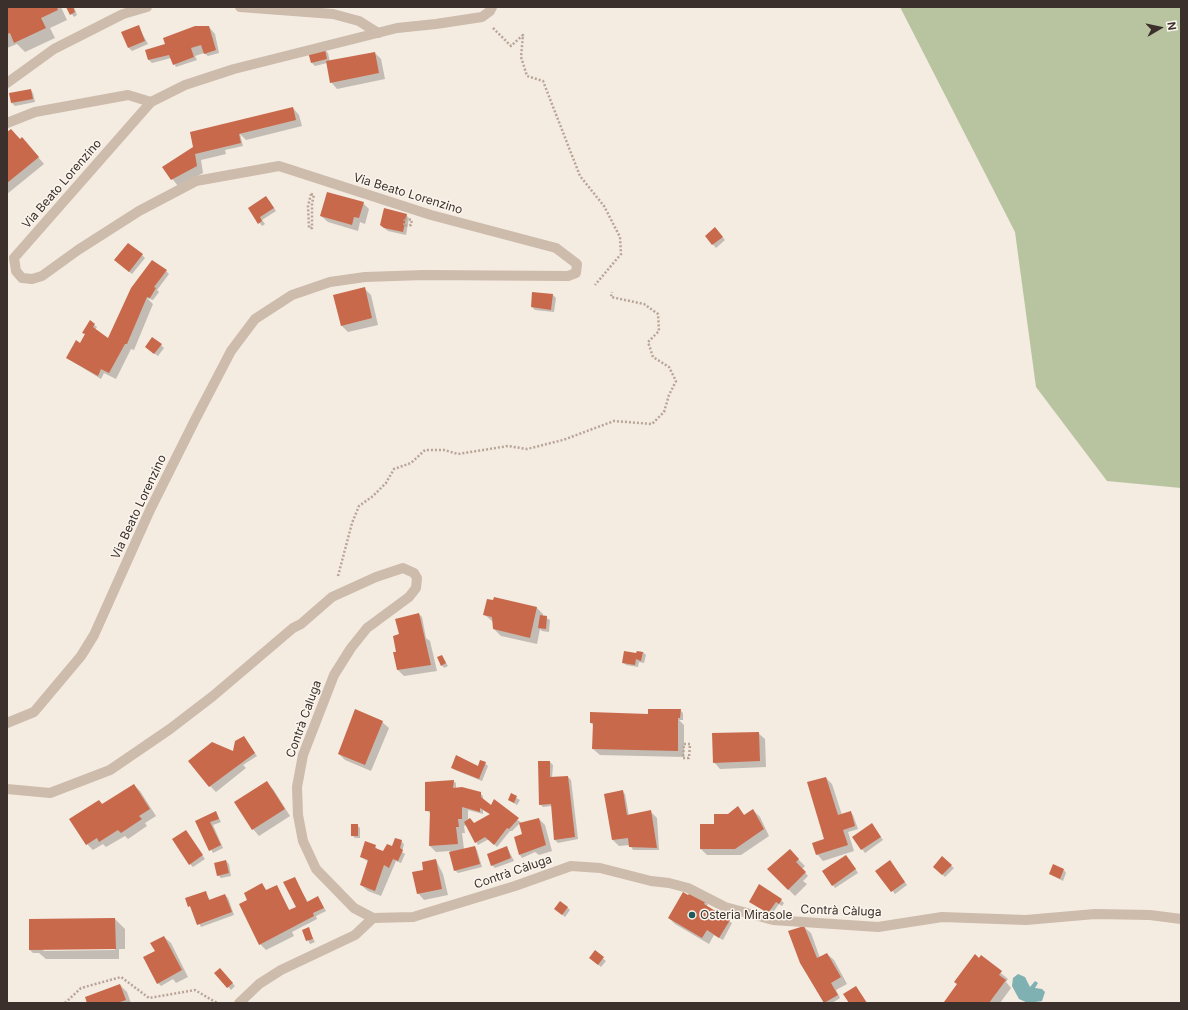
<!DOCTYPE html>
<html>
<head>
<meta charset="utf-8">
<style>
  body { margin:0 }
  #map { position:relative; width:1188px; height:1010px; overflow:hidden; background:#f4ebe1; font-family:Inter,sans-serif }
  canvas { display:block }
  .frame { position:absolute; inset:0; border:8px solid #3b302b; pointer-events:none }
  .north { position:absolute; left:1140px; top:8px; width:40px; height:40px; -webkit-text-stroke:3px #fbf5ee; paint-order:stroke; rotate:81deg; font-size:11px; font-weight:700; line-height:16px; text-align:center; color:#3b302b }
  .north::after { content:''; display:block; margin:auto; width:14px; height:18px; background:#3b302b; clip-path:polygon(50% 0,100% 100%,50% 72%,0 100%) }
</style>
</head>
<body>
<div id="map">
<canvas width="1188" height="1010"></canvas>
<div class="frame"></div>
<div class="north">N</div>
</div>
<script>
const context = document.querySelector('canvas').getContext('2d');
context.lineJoin = 'round';
function fillPath(path, color) { context.fillStyle = color; context.fill(path, 'evenodd'); }
const toPath = rows => new Path2D(rows.map(r => 'M' + r).join(''));
function trace(path, color, width, dash) { context.strokeStyle = color; context.lineWidth = width; context.lineCap = dash ? 'butt' : 'round'; context.setLineDash(dash || []); context.stroke(path); }
function label(font, color, halo, rows, align = 'center') {
  context.font = font + ' Inter,sans-serif'; context.lineWidth = 3; context.setLineDash([]); context.textBaseline = 'middle'; context.strokeStyle = halo; context.fillStyle = color; for (const [text, x, y, turn = 0] of rows) {
    context.save(); context.translate(x, y); context.rotate((+turn || 0) * Math.PI / 180); context.textAlign = isNaN(turn) ? turn : align; if (halo) context.strokeText(text, 0, 0); context.fillText(text, 0, 0); context.restore();
  }
}
fillPath(toPath([
  [900,7,1181,7,1181,488,1107,481,1036,387,1015,232]
]), '#b8c4a0');
fillPath(toPath([
  [1018,974,1025,977,1030,987,1035,981,1038,983,1035,988,1042,989,1045,992,1042,1001,1028,1003,1019,999,1012,986,1013,978]
]), '#7fb0b2');
fillPath(toPath([
  [7,7,61,7,67,20,50,28,55,38,25,52,17,44,7,48],
  [67,7,74,7,77,15,74,17],
  [138,26,148,44,132,51,129,48],
  [209,27,215,34,219,53,208,56,204,53,195,56,197,60,176,67,171,58,152,63,149,60,146,50,167,45],
  [325,50,328,53,330,62,375,53,381,59,385,79,337,89,331,82,327,63,315,66,312,63],
  [30,90,33,93,35,102,15,106,12,103],
  [293,108,299,115,302,126,246,140,240,134,243,146,225,150,226,154,201,160,203,173,178,186,163,167],
  [7,134,21,140,22,138,44,164,7,194],
  [269,200,276,211,262,220,265,224,262,226,249,208],
  [363,203,369,209,365,224,360,222,358,231,328,222,321,216],
  [406,215,409,218,406,235,388,231,381,225],
  [718,232,725,240,716,248,706,236],
  [142,255,145,258,132,274,118,263],
  [166,271,169,274,157,290,159,292,153,300,147,298,153,304,134,350,131,349,116,379,104,373,101,379,67,358,80,344,94,325,97,327,95,330,108,340],
  [364,288,371,295,378,325,348,332,342,326],
  [553,295,556,298,554,312,535,310,532,307],
  [161,345,164,348,158,356,149,350],
  [494,602,537,608,543,614,543,616,550,620,549,632,542,631,540,629,537,644,501,636,494,629,493,622,485,615],
  [419,614,422,617,426,638,430,641,437,671,404,676,398,670,394,653,397,652],
  [643,652,646,655,644,663,639,662,638,667,626,665,623,662],
  [442,656,448,666,444,668,442,665],
  [680,710,683,713,683,720,679,720,684,725,684,757,600,755,593,749,594,726,591,723],
  [382,722,389,728,371,771,345,760,339,754],
  [758,733,765,739,766,767,720,769,714,762],
  [244,738,257,756,243,765,246,768,216,792,210,786],
  [550,762,553,765,552,778,568,777,571,780,578,839,558,843,555,840,552,806,543,807,540,804],
  [485,763,488,766,482,781,455,770,452,767,478,767],
  [826,778,832,784,842,815,850,812,853,815,858,829,848,832,854,851,823,861,817,854,826,839],
  [453,781,456,783,456,789,480,793,483,796,483,800,492,806,521,822,512,831,510,831,497,847,489,839,478,845,467,825,464,826,465,833,462,833,464,849,475,847,477,850,482,867,458,873,455,870,450,851,436,852,430,846,430,813,426,810],
  [468,810,483,814,483,810,491,815,474,824,468,821],
  [267,783,273,789,290,816,259,836,253,829],
  [134,785,140,791,156,816,145,823,147,826,128,839,125,836,106,847,103,844,93,850,87,844,99,801,103,805],
  [622,791,625,794,629,816,651,812,657,818,659,850,633,850,630,845,619,846,613,840,605,794],
  [511,795,520,800,517,805,509,800],
  [737,807,745,816,753,810,760,817,769,836,741,855,707,855,701,849,715,825],
  [216,812,221,822,213,825,223,848,213,853,196,822],
  [539,819,545,825,552,851,539,855,535,852,522,858,520,855],
  [357,825,360,828,360,838,355,838,352,835],
  [874,827,883,840,865,853,853,837],
  [186,831,205,859,193,867,190,864],
  [401,841,404,844,402,852,405,854,401,863,396,861,381,896,368,891,361,885,369,862,361,857,375,846,378,850,388,853],
  [507,847,514,861,495,868,492,865],
  [790,851,805,866,802,869,808,876,803,881,807,884,795,896,768,869],
  [942,858,954,868,945,877,934,866],
  [849,859,858,873,835,888,833,885],
  [436,860,443,874,448,895,424,900,418,893,424,871],
  [226,861,229,864,231,876,221,878,218,875],
  [892,864,907,885,895,894,877,871],
  [1064,870,1066,873,1063,881,1050,874],
  [294,878,308,902,318,897,326,911,316,916,317,919,292,932,294,936,266,950,260,944,248,900,261,884,267,891,276,886,290,911,297,907],
  [205,892,210,900,225,895,228,898,234,915,201,927,186,899],
  [781,900,784,903,782,906,779,904,771,915,750,902],
  [705,901,708,904,706,907,732,923,723,940,714,935,709,944,675,924,669,918],
  [567,907,570,910,565,917,558,911],
  [115,919,125,929,125,949,119,949,119,959,46,959,39,953,33,953,30,950],
  [115,948,115,950,44,951,42,949],
  [804,927,811,933,820,958,827,954,834,960,847,984,836,990,840,998,832,1003,824,1003,801,963],
  [308,928,315,942,310,944,303,931],
  [164,937,171,943,188,977,176,983,173,979,161,986,158,983,157,955],
  [595,952,606,961,601,967,594,961],
  [981,957,1008,979,1006,982,1011,988,1000,1003,946,1003,958,984],
  [222,972,235,986,231,990,215,973],
  [120,985,127,992,131,1003,89,1003]
]), '#0003');
fillPath(toPath([
  [7,7,57,7,58,10,41,18,46,28,14,43,10,33,7,34],
  [66,7,73,7,75,12,70,15],
  [139,25,145,41,128,48,121,32],
  [195,26,209,26,216,50,204,54,201,45,191,48,194,57,173,65,169,55,148,60,145,50,165,44,163,38],
  [325,49,327,59,311,63,308,52],
  [375,52,379,73,330,83,326,61],
  [31,89,33,99,11,103,9,93],
  [293,107,296,120,239,134,241,143,195,154,197,166,171,180,162,167,193,147,190,132],
  [11,129,20,139,22,137,39,157,7,183,7,132],
  [327,192,364,202,359,218,354,217,352,225,320,216],
  [266,196,274,208,260,217,262,221,258,224,248,208],
  [384,208,407,214,403,232,384,228,380,225],
  [715,227,723,237,712,245,705,236],
  [128,243,143,254,129,272,114,260],
  [152,260,167,270,154,287,156,288,150,298,147,297,127,344,125,344,109,373,101,369,98,376,66,358,76,340,80,343,85,334,82,333,90,320,95,324,93,327,108,338,131,288],
  [365,287,372,318,341,326,333,295],
  [532,292,553,294,551,310,531,307],
  [152,337,162,344,154,354,145,347],
  [494,597,537,607,530,638,493,629,492,617,483,615,487,599,493,600],
  [419,613,431,665,397,670,393,652,396,652,393,636,399,634,395,619],
  [540,615,547,616,546,629,538,628],
  [624,651,636,653,637,651,643,652,641,661,636,659,635,665,622,663],
  [442,655,446,663,441,666,437,657],
  [355,709,383,721,365,765,338,754],
  [648,709,681,709,680,718,678,718,678,751,592,749,593,723,590,723,590,712,648,714],
  [759,732,760,761,713,763,712,733],
  [244,736,255,753,209,787,188,761,212,742,233,751,235,741],
  [456,755,478,766,480,760,486,762,479,779,451,768],
  [538,761,550,761,550,777,568,776,575,837,554,840,551,804,539,805],
  [826,777,838,815,851,811,855,826,843,830,848,845,816,855,812,843,824,839,807,782],
  [454,780,453,788,462,787,481,792,481,797,491,805,494,799,519,818,509,829,507,828,494,845,485,837,475,843,464,822,470,818,474,823,490,814,480,808,480,812,462,807,462,819,458,819,459,827,456,827,458,844,429,846,430,811,425,811,425,782],
  [267,781,285,809,252,830,234,802],
  [134,784,150,809,139,816,142,819,121,833,118,830,99,842,97,838,86,845,69,819,99,800,102,804],
  [623,790,627,815,651,810,657,848,629,847,628,838,612,840,604,794],
  [511,793,517,796,514,803,508,800],
  [738,806,744,815,753,809,764,829,735,849,700,849,700,824,714,824,714,814,728,814],
  [216,811,219,819,210,822,221,845,209,851,195,821],
  [539,818,546,845,519,855,514,837,522,834,519,823],
  [872,823,881,837,861,850,852,837],
  [351,824,358,824,358,836,351,836],
  [186,830,203,855,189,865,172,839],
  [395,838,402,840,400,848,403,850,398,861,393,859,389,868,384,865,375,891,360,885,368,860,360,857,365,841,376,845,375,848,383,851,387,844,392,846],
  [475,846,480,864,454,871,449,852],
  [507,846,511,858,491,866,487,854],
  [790,849,799,859,796,862,806,872,788,890,767,869],
  [846,855,856,869,832,886,822,871],
  [942,856,952,865,942,875,933,867],
  [436,859,442,889,417,894,412,872,423,870,422,862],
  [226,860,229,873,217,876,214,863],
  [890,860,905,882,891,892,875,871],
  [1053,864,1064,869,1060,879,1049,874],
  [295,877,307,902,318,896,324,908,313,913,314,916,259,945,239,904,247,900,244,893,262,883,266,890,277,885,289,910,296,907,283,882],
  [759,884,782,899,779,904,776,902,768,913,749,902],
  [206,891,209,900,225,894,232,912,197,925,190,906,188,907,185,898],
  [683,892,688,895,691,892,706,900,704,904,730,920,719,938,707,930,702,938,668,918],
  [560,901,568,907,562,915,554,909],
  [115,918,116,949,29,950,29,919],
  [804,926,817,958,827,953,841,977,831,983,838,995,824,1003,800,963,788,931],
  [309,927,313,939,306,941,302,930],
  [164,936,182,970,157,984,143,957,155,951,150,943],
  [595,950,604,957,598,965,589,958],
  [975,954,979,958,981,955,1002,971,999,975,1006,980,989,1003,945,1003,944,1002,957,984,954,982],
  [220,968,233,983,227,988,214,973],
  [120,984,126,1000,117,1003,87,1003,85,997],
  [856,986,867,1003,849,1003,843,994]
]), '#c8694b');
trace(toPath([
  [493,28,511,46,523,35,521,57,527,76,543,81,580,176,604,206,620,237,621,254,595,285],
  [311,194,314,195,312,203,312,228,309,228,308,206,311,194],
  [405,219,412,220,411,225,404,226,405,219],
  [338,576,352,523,359,506,373,496,386,483,394,469,411,463,425,450,444,450,458,454,508,446,527,449,563,440,614,421,652,424,664,412,669,395,676,381,669,367,653,357,648,342,659,331,658,314,644,304,611,297,612,292],
  [684,744,690,744,689,758,683,758,684,744],
  [65,1003,81,988,121,977,149,998,195,990,217,1003]
]), '#b9a596', 2.5, [2, 2]);
trace(toPath([
  [240,7,333,14,359,21,378,33],
  [7,83,54,49,123,14,147,7],
  [7,123,35,112,128,95,151,102]
]), '#cdbbac', 10);
trace(toPath([
  [7,723,34,712,81,656,94,635,150,510,195,420,231,351,255,319,292,295,330,282,365,277,424,275,568,276,576,273,577,264,556,248,431,215,279,166,196,181,139,211,78,250,42,276,32,279,22,278,16,271,14,258,151,102,185,85,234,69,397,28,436,24,482,17,490,11,492,7],
  [7,789,50,793,110,770,170,729,213,696,293,628,301,624,332,597,376,577,403,568,414,573,417,578,416,588,409,597,367,628,351,648,334,675,303,755,297,787,298,815,303,841,316,869,354,908,373,918,413,917,515,886,571,866,600,868,651,881,669,883,688,888,725,907,773,920,878,927,942,917,1026,920,1095,914,1150,915,1181,919],
  [239,1003,259,984,281,970,355,935,373,918]
]), '#cdbbac', 10);
for (const [x, y, r, color] of [
  [692,915,4,"#1f5a5e"]
]) { const dot = new Path2D(); dot.arc(x, y, r, 0, 2 * Math.PI); context.fillStyle = color; context.fill(dot); trace(dot, '#fbf5ee', 1.5); }
label('12px', '#3b302b', '#fbf5ee', [
  ["Via Beato Lorenzino",62,184,-49],
  ["Via Beato Lorenzino",408,194,17],
  ["Via Beato Lorenzino",139,507,-65],
  ["Contrà Caluga",304,719,-70],
  ["Contrà Càluga",513,872,-19],
  ["Contrà Càluga",841,911,2]
]);
label('12px', '#3b302b', '#fbf5ee', [
  ["Osteria Mirasole",700,915]
], 'left');
</script>
</body>
</html>
